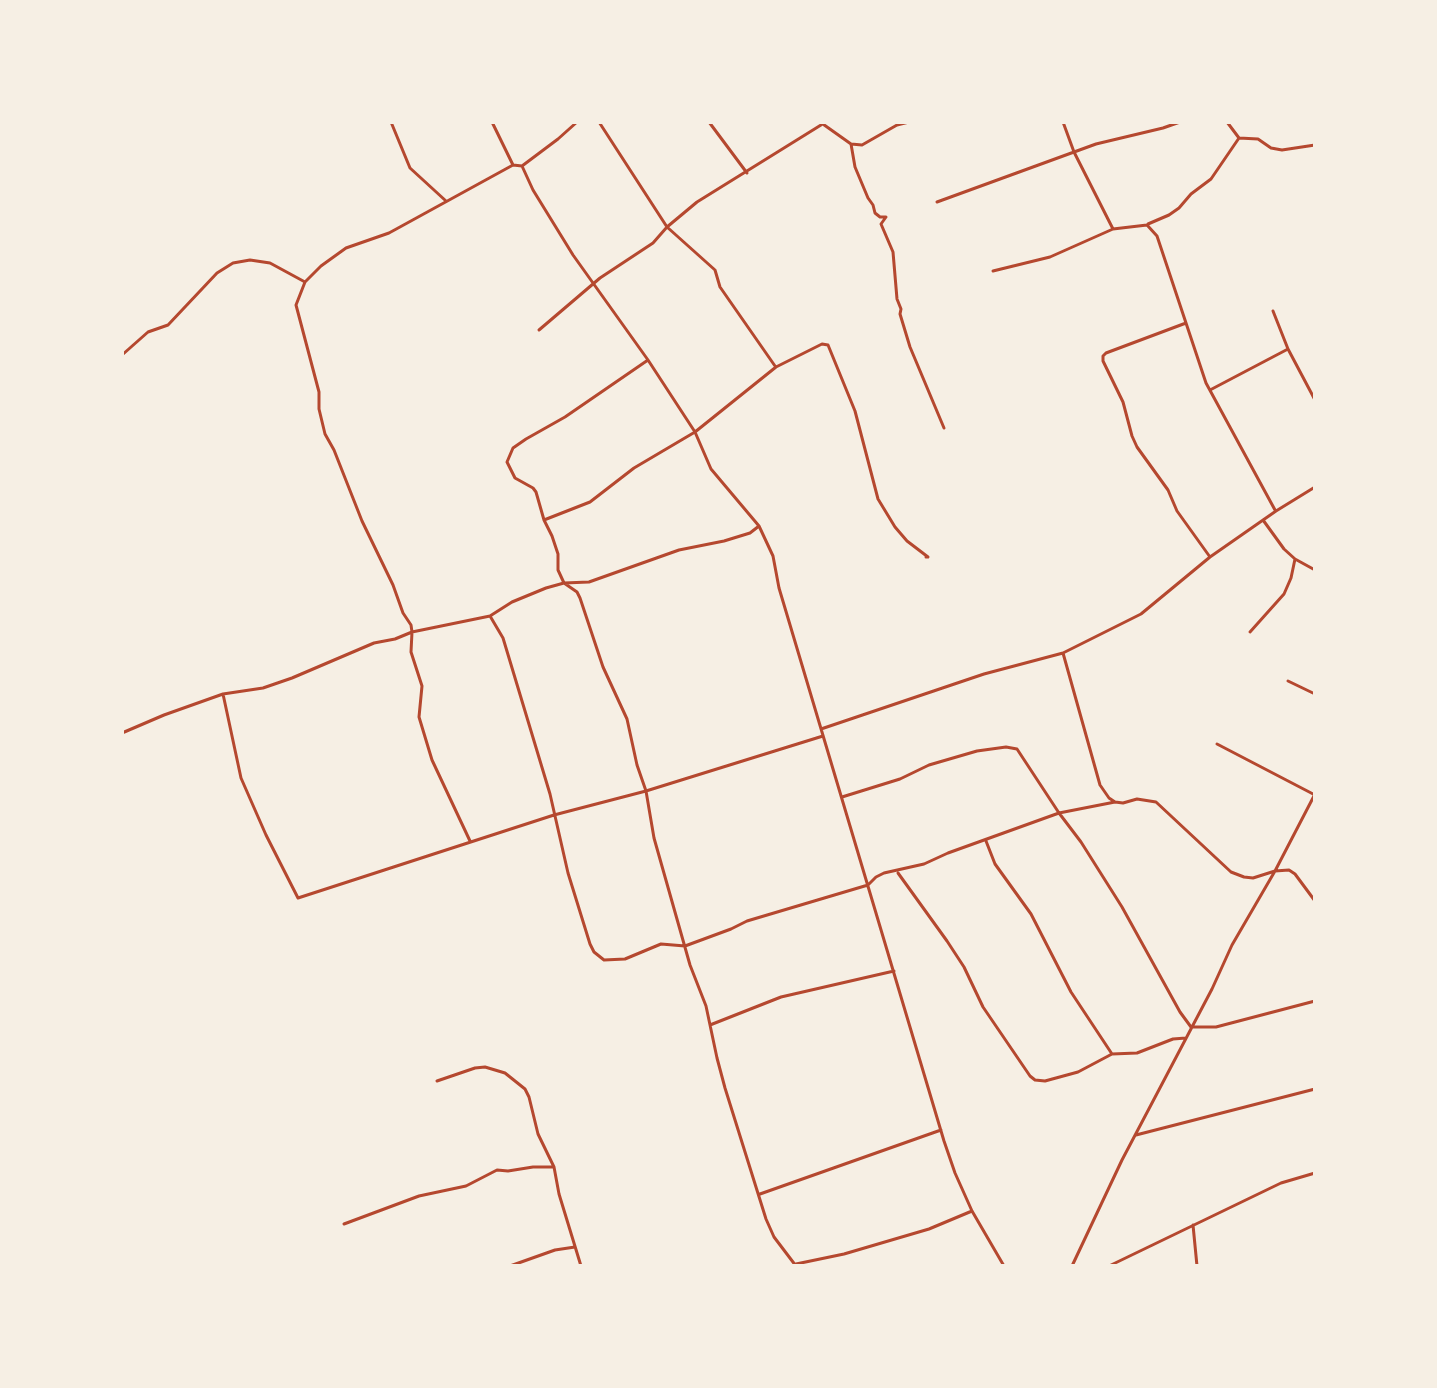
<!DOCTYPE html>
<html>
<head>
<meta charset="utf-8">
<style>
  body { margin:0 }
  #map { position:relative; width:1437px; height:1388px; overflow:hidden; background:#f6efe4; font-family:Arial,sans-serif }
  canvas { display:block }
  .frame { position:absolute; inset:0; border:124px solid #f6efe4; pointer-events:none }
</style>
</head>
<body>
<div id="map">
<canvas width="1437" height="1388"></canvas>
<div class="frame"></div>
</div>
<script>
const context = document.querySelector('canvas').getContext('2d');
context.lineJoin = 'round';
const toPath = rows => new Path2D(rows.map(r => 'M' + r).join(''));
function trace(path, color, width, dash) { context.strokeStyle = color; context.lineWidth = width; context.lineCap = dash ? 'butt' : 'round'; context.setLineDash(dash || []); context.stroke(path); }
trace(toPath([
  [391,122,410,168,446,201],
  [492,122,513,165,522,166,533,190,573,255,648,360,695,432,711,469,759,526,773,556,779,588,944,1141,955,1173,972,1211,1004,1266],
  [709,122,747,173],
  [820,122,851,144,862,145,897,125,909,122],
  [1063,122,1074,152,1113,229,1147,225,1157,236,1206,383,1275,510],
  [1227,122,1239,138],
  [851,144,855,167,868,198,873,205,875,213,880,217,886,217,881,224,893,252,897,299,901,309,900,314,910,347,944,428],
  [522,166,558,139,577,122],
  [937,202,1096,144,1163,128,1180,122],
  [1148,224,1169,215,1179,208,1191,194,1211,179,1239,138,1258,139,1271,148,1282,150,1315,145],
  [993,271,1050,257,1113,229],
  [1273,311,1288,349,1315,400],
  [1186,323,1106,353,1103,356,1103,361,1123,402,1132,436,1137,447,1168,490,1177,511,1210,557],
  [539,330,600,278,653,243,667,227,599,122],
  [122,355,148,332,168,325,217,273,233,263,250,260,270,263,305,282],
  [648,360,565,417,526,439,513,448,507,462,515,478,533,488,536,492,544,520,552,536,558,554,558,570,564,583,577,592,580,598,603,667,627,719,637,765,646,791,654,838,690,965,706,1006,717,1058,725,1088,766,1219,774,1237,796,1266],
  [775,366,720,287,715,270,667,227,697,202,821,125],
  [1210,390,1288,349],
  [544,520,590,502,634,468,695,432,776,367,822,344,828,345,855,411,878,499,895,527,907,541,928,557,926,557],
  [1263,520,1284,549,1295,559,1315,570],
  [490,616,503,638,550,794,568,873,590,944,594,952,604,960,625,959,661,944,685,946,731,929,747,921,868,885,876,877,884,873,924,864,948,853,1059,813,1115,802],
  [1250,632,1284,594,1291,578,1295,559],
  [1063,653,1100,785,1109,798,1115,802,1123,803,1137,799,1156,802,1231,872,1244,877,1253,878,1275,871,1289,870,1295,874,1315,901],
  [1288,681,1315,694],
  [223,694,241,778,266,835,298,898,554,815,646,791,823,736],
  [821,729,984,674,1063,653,1141,614,1210,557,1276,511,1315,487],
  [122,733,164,715,223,694,263,688,292,678,374,643,395,639,412,632,411,625,403,613,393,585,362,521,334,450,325,434,319,409,319,392,296,305,305,282,321,266,346,248,389,233,513,165],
  [1217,744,1315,795],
  [842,797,900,779,929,765,977,751,1006,747,1017,749,1059,813,1081,842,1122,907,1180,1012,1191,1027,1216,1027,1315,1001],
  [470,841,432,760,419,717,422,686,411,652,412,632,490,616,512,602,546,588,564,583,589,582,679,550,724,541,750,533,759,526],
  [986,841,995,864,1031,914,1071,992,1112,1054],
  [898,873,947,941,964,967,983,1007,1030,1076,1035,1080,1045,1081,1078,1072,1112,1054,1137,1053,1173,1039,1186,1038],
  [710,1025,781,997,894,971],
  [437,1081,475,1068,485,1067,505,1073,525,1089,529,1097,538,1134,554,1167,559,1194,581,1266],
  [1136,1135,1315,1089],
  [760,1194,941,1130],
  [344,1224,419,1196,466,1186,497,1170,508,1171,533,1167,554,1167],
  [1193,1225,1197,1266],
  [796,1264,844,1254,929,1229,972,1211],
  [510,1266,555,1250,575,1247],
  [1072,1266,1122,1160,1212,989,1232,945,1275,871,1315,794],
  [1109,1266,1281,1183,1315,1173]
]), '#b5482f', 3);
</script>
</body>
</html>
